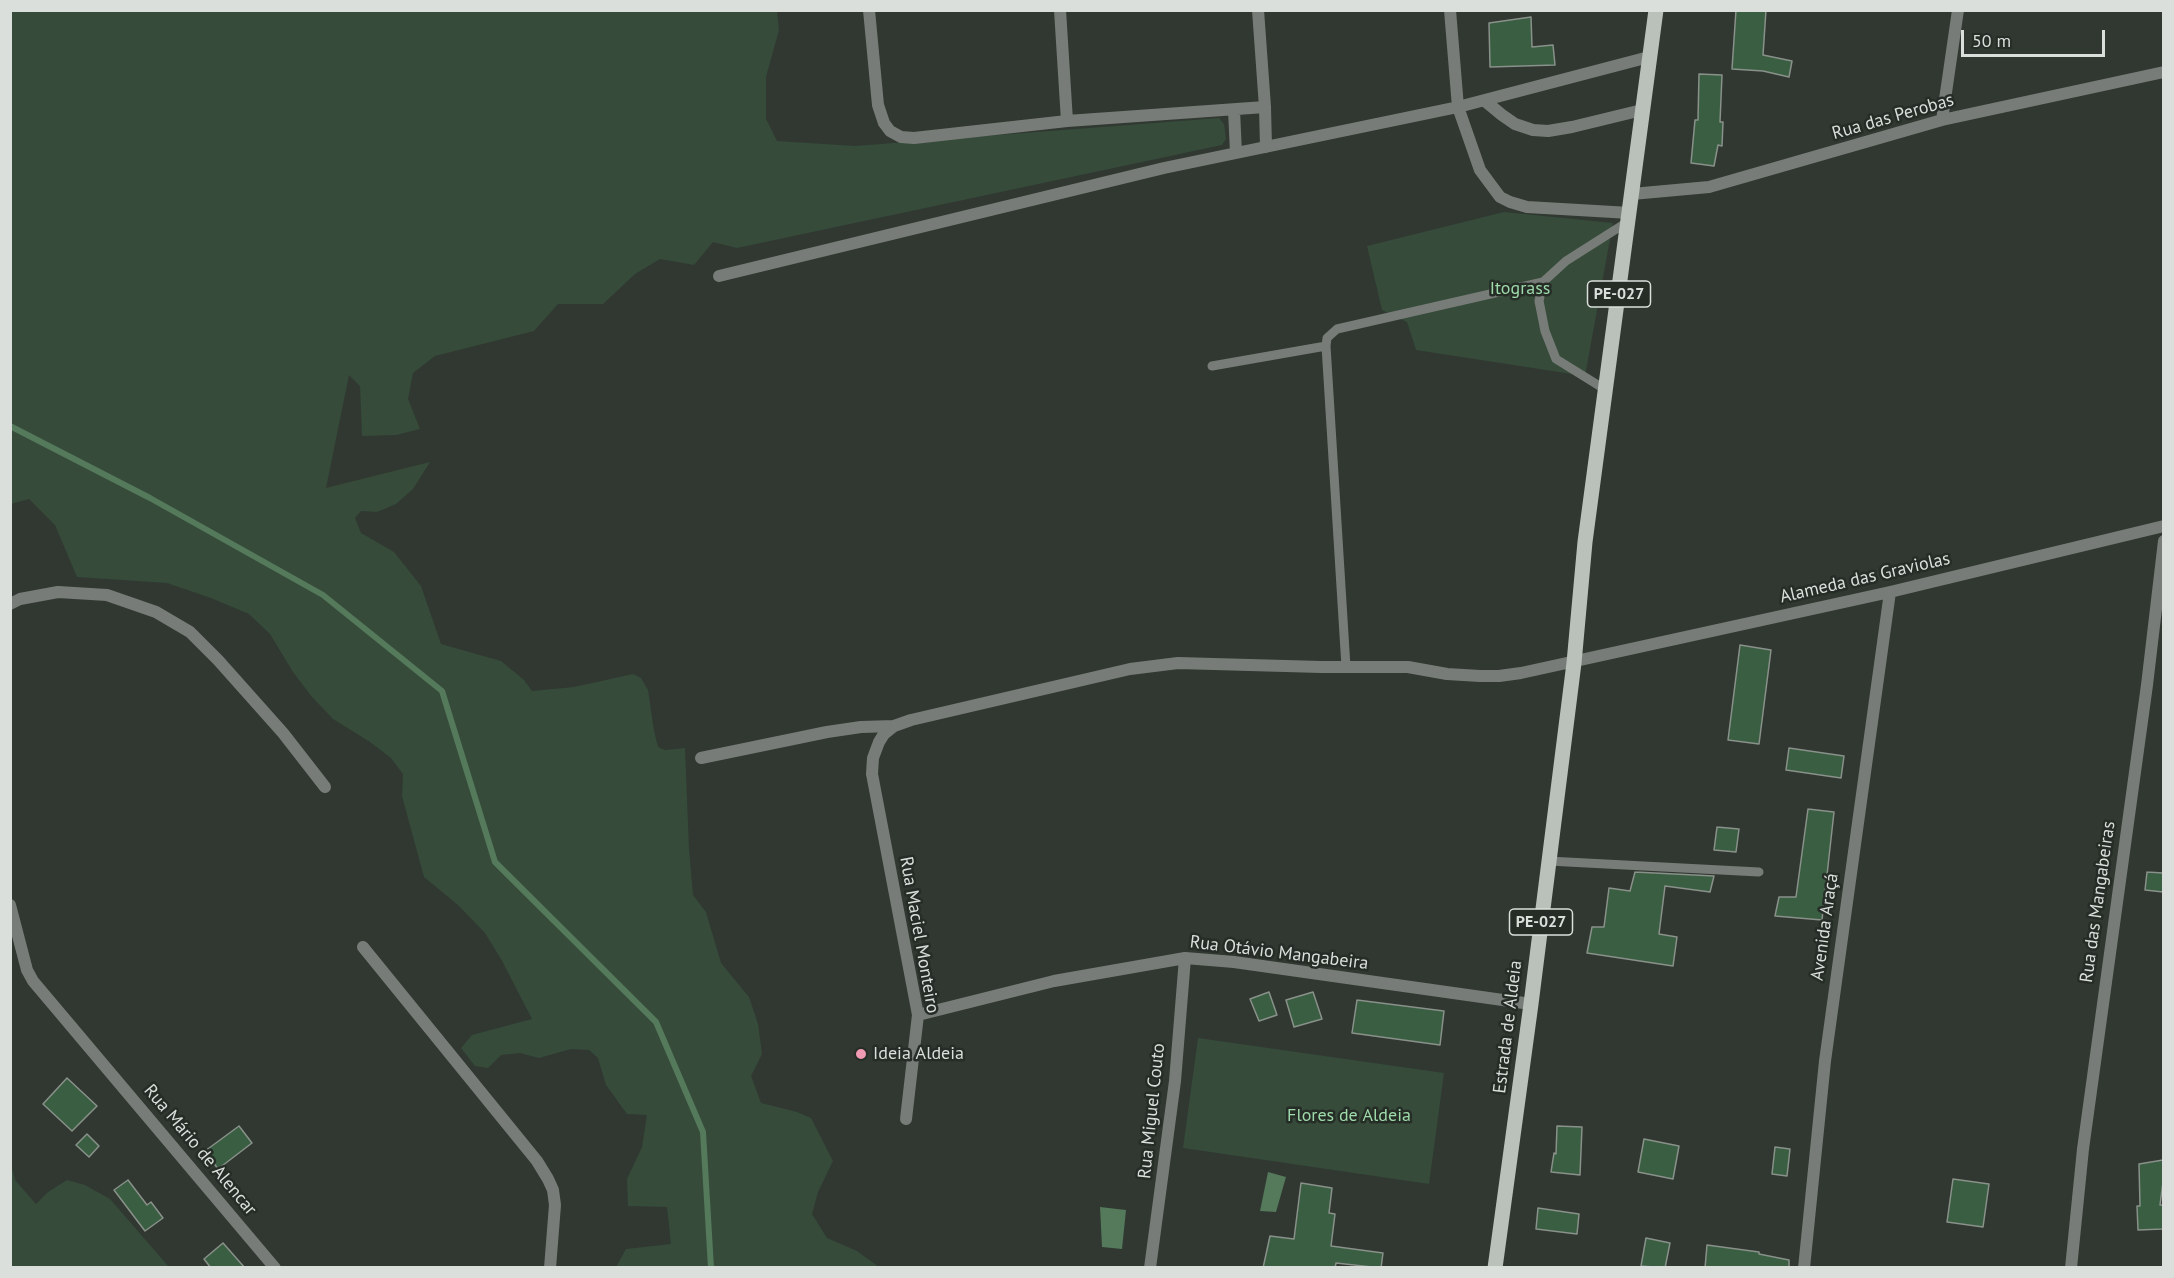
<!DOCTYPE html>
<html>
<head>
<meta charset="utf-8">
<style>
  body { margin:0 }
  #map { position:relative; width:2174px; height:1278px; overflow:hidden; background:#303831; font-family:"PT Sans",sans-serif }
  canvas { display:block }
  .frame { position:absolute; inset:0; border:12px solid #dadfdb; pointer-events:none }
  .scale { position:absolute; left:1961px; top:30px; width:144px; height:27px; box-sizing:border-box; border:3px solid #dadfdb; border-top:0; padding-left:8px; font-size:18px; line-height:21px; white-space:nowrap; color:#dadfdb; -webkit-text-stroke:4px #262d27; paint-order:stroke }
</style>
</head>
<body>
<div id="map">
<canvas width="2174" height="1278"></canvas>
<div class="frame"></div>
<div class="scale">50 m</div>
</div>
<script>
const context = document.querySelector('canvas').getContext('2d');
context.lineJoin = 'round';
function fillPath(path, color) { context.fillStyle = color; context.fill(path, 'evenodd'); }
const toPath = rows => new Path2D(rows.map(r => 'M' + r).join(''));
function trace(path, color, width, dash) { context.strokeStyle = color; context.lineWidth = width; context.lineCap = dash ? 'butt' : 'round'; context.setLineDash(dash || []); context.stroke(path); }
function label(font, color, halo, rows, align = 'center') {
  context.font = font + ' "PT Sans",sans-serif'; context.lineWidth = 5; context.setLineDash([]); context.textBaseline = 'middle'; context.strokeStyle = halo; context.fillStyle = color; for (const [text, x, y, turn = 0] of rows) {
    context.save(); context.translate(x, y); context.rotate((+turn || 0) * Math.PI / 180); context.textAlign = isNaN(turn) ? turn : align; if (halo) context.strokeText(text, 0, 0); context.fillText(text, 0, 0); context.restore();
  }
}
fillPath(toPath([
  [10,11,777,11,779,30,766,77,766,119,777,141,855,146,1219,118,1224,124,1226,139,1222,145,737,248,713,242,694,265,660,259,635,274,603,304,558,304,534,331,435,356,413,373,408,399,420,429,396,435,362,436,360,386,349,375,326,488,430,462,413,489,396,504,377,512,361,511,355,518,361,533,394,552,421,586,441,644,501,661,524,680,532,691,574,687,633,674,641,678,648,690,654,731,658,747,665,750,685,748,689,849,693,895,706,912,721,963,749,997,758,1024,762,1054,751,1076,761,1103,797,1112,811,1118,833,1161,818,1192,812,1214,827,1238,857,1251,879,1267,616,1267,626,1249,671,1244,667,1207,628,1206,627,1179,642,1147,647,1115,627,1114,606,1085,598,1058,589,1050,571,1049,539,1058,520,1053,501,1055,488,1068,475,1066,461,1048,472,1035,532,1019,501,959,485,933,459,906,424,877,402,796,403,774,391,758,370,742,333,719,312,697,293,672,270,634,249,614,211,598,167,583,77,577,55,525,29,499,11,504],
  [1504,212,1613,223,1585,376,1416,350,1407,322,1382,310,1367,246],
  [1198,1038,1444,1073,1429,1184,1183,1148],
  [11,1164,15,1180,36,1204,48,1192,67,1180,85,1185,110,1199,169,1267,11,1267]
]), '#364b3a');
fillPath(toPath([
  [1268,1172,1286,1177,1276,1212,1260,1211],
  [1100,1207,1126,1210,1122,1249,1102,1247]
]), '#54795b');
trace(toPath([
  [10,426,150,498,323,595,442,691,495,862,656,1022,703,1132,711,1268]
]), '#54795b', 6);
const building = toPath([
  [1736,10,1766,10,1763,55,1792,61,1789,77,1763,71,1732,69,1736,10],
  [1531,17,1532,47,1553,45,1555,65,1490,67,1489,23,1531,17],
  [1699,74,1722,75,1720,122,1723,122,1722,146,1718,145,1714,166,1691,163,1695,120,1698,120,1699,74],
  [1740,645,1771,650,1759,744,1728,740,1740,645],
  [1789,748,1844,756,1841,778,1786,770,1789,748],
  [1808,809,1834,812,1822,920,1775,916,1779,897,1796,897,1808,809],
  [1717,827,1739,829,1736,852,1714,850,1717,827],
  [1635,872,1714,876,1710,892,1665,886,1659,934,1677,937,1673,966,1587,953,1592,927,1604,927,1609,888,1630,891,1635,872],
  [2147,872,2163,873,2163,892,2145,890,2147,872],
  [1269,992,1277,1015,1259,1021,1250,999,1269,992],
  [1313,992,1322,1019,1294,1027,1286,1000,1313,992],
  [1357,1000,1444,1011,1440,1045,1352,1033,1357,1000],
  [67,1078,97,1106,72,1131,43,1104,67,1078],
  [239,1126,252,1143,218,1169,205,1151,239,1126],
  [1557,1126,1582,1127,1580,1175,1551,1172,1554,1153,1556,1154,1557,1126],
  [87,1134,99,1146,89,1157,76,1145,87,1134],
  [1644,1139,1679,1146,1673,1179,1638,1172,1644,1139],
  [1775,1147,1790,1149,1787,1176,1772,1174,1775,1147],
  [2163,1160,2163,1182,2160,1205,2163,1205,2163,1229,2138,1230,2137,1206,2140,1206,2139,1164,2163,1160],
  [1953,1179,1989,1184,1983,1227,1947,1222,1953,1179],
  [128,1180,147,1205,151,1202,163,1218,145,1231,114,1190,128,1180],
  [1301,1183,1332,1188,1329,1213,1335,1214,1331,1246,1383,1253,1381,1268,1336,1263,1335,1268,1263,1268,1270,1236,1294,1239,1301,1183],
  [1538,1208,1579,1214,1577,1234,1536,1229,1538,1208],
  [1646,1238,1670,1243,1665,1268,1641,1266,1646,1238],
  [223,1243,245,1268,211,1268,204,1259,223,1243],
  [1707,1245,1759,1252,1759,1254,1789,1260,1789,1268,1705,1268,1707,1245]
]);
fillPath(building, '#3a5e42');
trace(building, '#89918a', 1.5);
trace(toPath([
  [1543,282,1539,301,1545,331,1556,359,1606,390],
  [1212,366,1326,346],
  [1346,667,1326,346,1327,338,1337,329,1543,282,1566,261,1629,221],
  [1548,861,1759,872]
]), '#787c78', 9);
trace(toPath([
  [869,10,878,105,884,123,890,131,901,137,914,138,1067,121,1265,107],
  [1060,10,1067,121],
  [1258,10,1265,107,1266,147],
  [1450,10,1458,107,1480,170,1500,197,1510,202,1527,207,1630,213],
  [1485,101,1502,115,1515,124,1533,130,1548,131,1572,127,1642,110],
  [1234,110,1236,153],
  [1942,120,1958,10],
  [1632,194,1709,187,1942,120,2164,72],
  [719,276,1164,168,1458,107,1649,57],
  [10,604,20,599,58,592,107,595,156,612,190,632,218,660,283,733,325,787],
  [701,758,827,732,861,727,894,726],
  [10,905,27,970,33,981,275,1268],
  [363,947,537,1161,548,1179,553,1190,555,1205,550,1268],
  [918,1015,1054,981,1185,958,1234,962,1531,1004],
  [906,1119,918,1015,872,774,873,758,879,742,884,734,894,726,911,720,1130,669,1178,663,1321,667,1408,667,1447,674,1480,676,1499,676,1521,673,1890,592,2164,526],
  [1150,1268,1175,1081,1185,958],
  [1804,1268,1825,1061,1890,592],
  [2071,1268,2083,1149,2147,685,2164,541]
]), '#787c78', 12);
trace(toPath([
  [1495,1268,1531,1004,1574,663,1585,542,1656,10]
]), '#bac1bb', 15);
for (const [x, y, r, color] of [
  [861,1054,6,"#f09ab4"]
]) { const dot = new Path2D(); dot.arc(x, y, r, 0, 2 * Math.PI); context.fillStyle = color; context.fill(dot); trace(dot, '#262d27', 2); }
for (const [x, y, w] of [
  [1619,294,63],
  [1541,922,63]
]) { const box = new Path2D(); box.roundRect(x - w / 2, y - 13, w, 26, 4.5); context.fillStyle = '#262d27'; context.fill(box); trace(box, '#dadfdb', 1.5); }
label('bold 16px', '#dadfdb', null, [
  ["PE-027",1619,294],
  ["PE-027",1541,922]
]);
label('18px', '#dadfdb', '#262d27', [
  ["Rua das Perobas",1893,117,-16],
  ["Alameda das Graviolas",1865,578,-13],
  ["Rua das Mangabeiras",2098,902,-82],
  ["Avenida Araçá",1825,927,-82],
  ["Rua Maciel Monteiro",919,935,80],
  ["Rua Otávio Mangabeira",1279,953,7],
  ["Estrada de Aldeia",1508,1027,-83],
  ["Rua Miguel Couto",1152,1111,-84],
  ["Rua Mário de Alencar",200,1150,50]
]);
label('18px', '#9edaaa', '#262d27', [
  ["Itograss",1520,289],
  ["Flores de Aldeia",1349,1116]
]);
label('18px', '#dadfdb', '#262d27', [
  ["Ideia Aldeia",873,1054]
], 'left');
</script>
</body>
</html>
